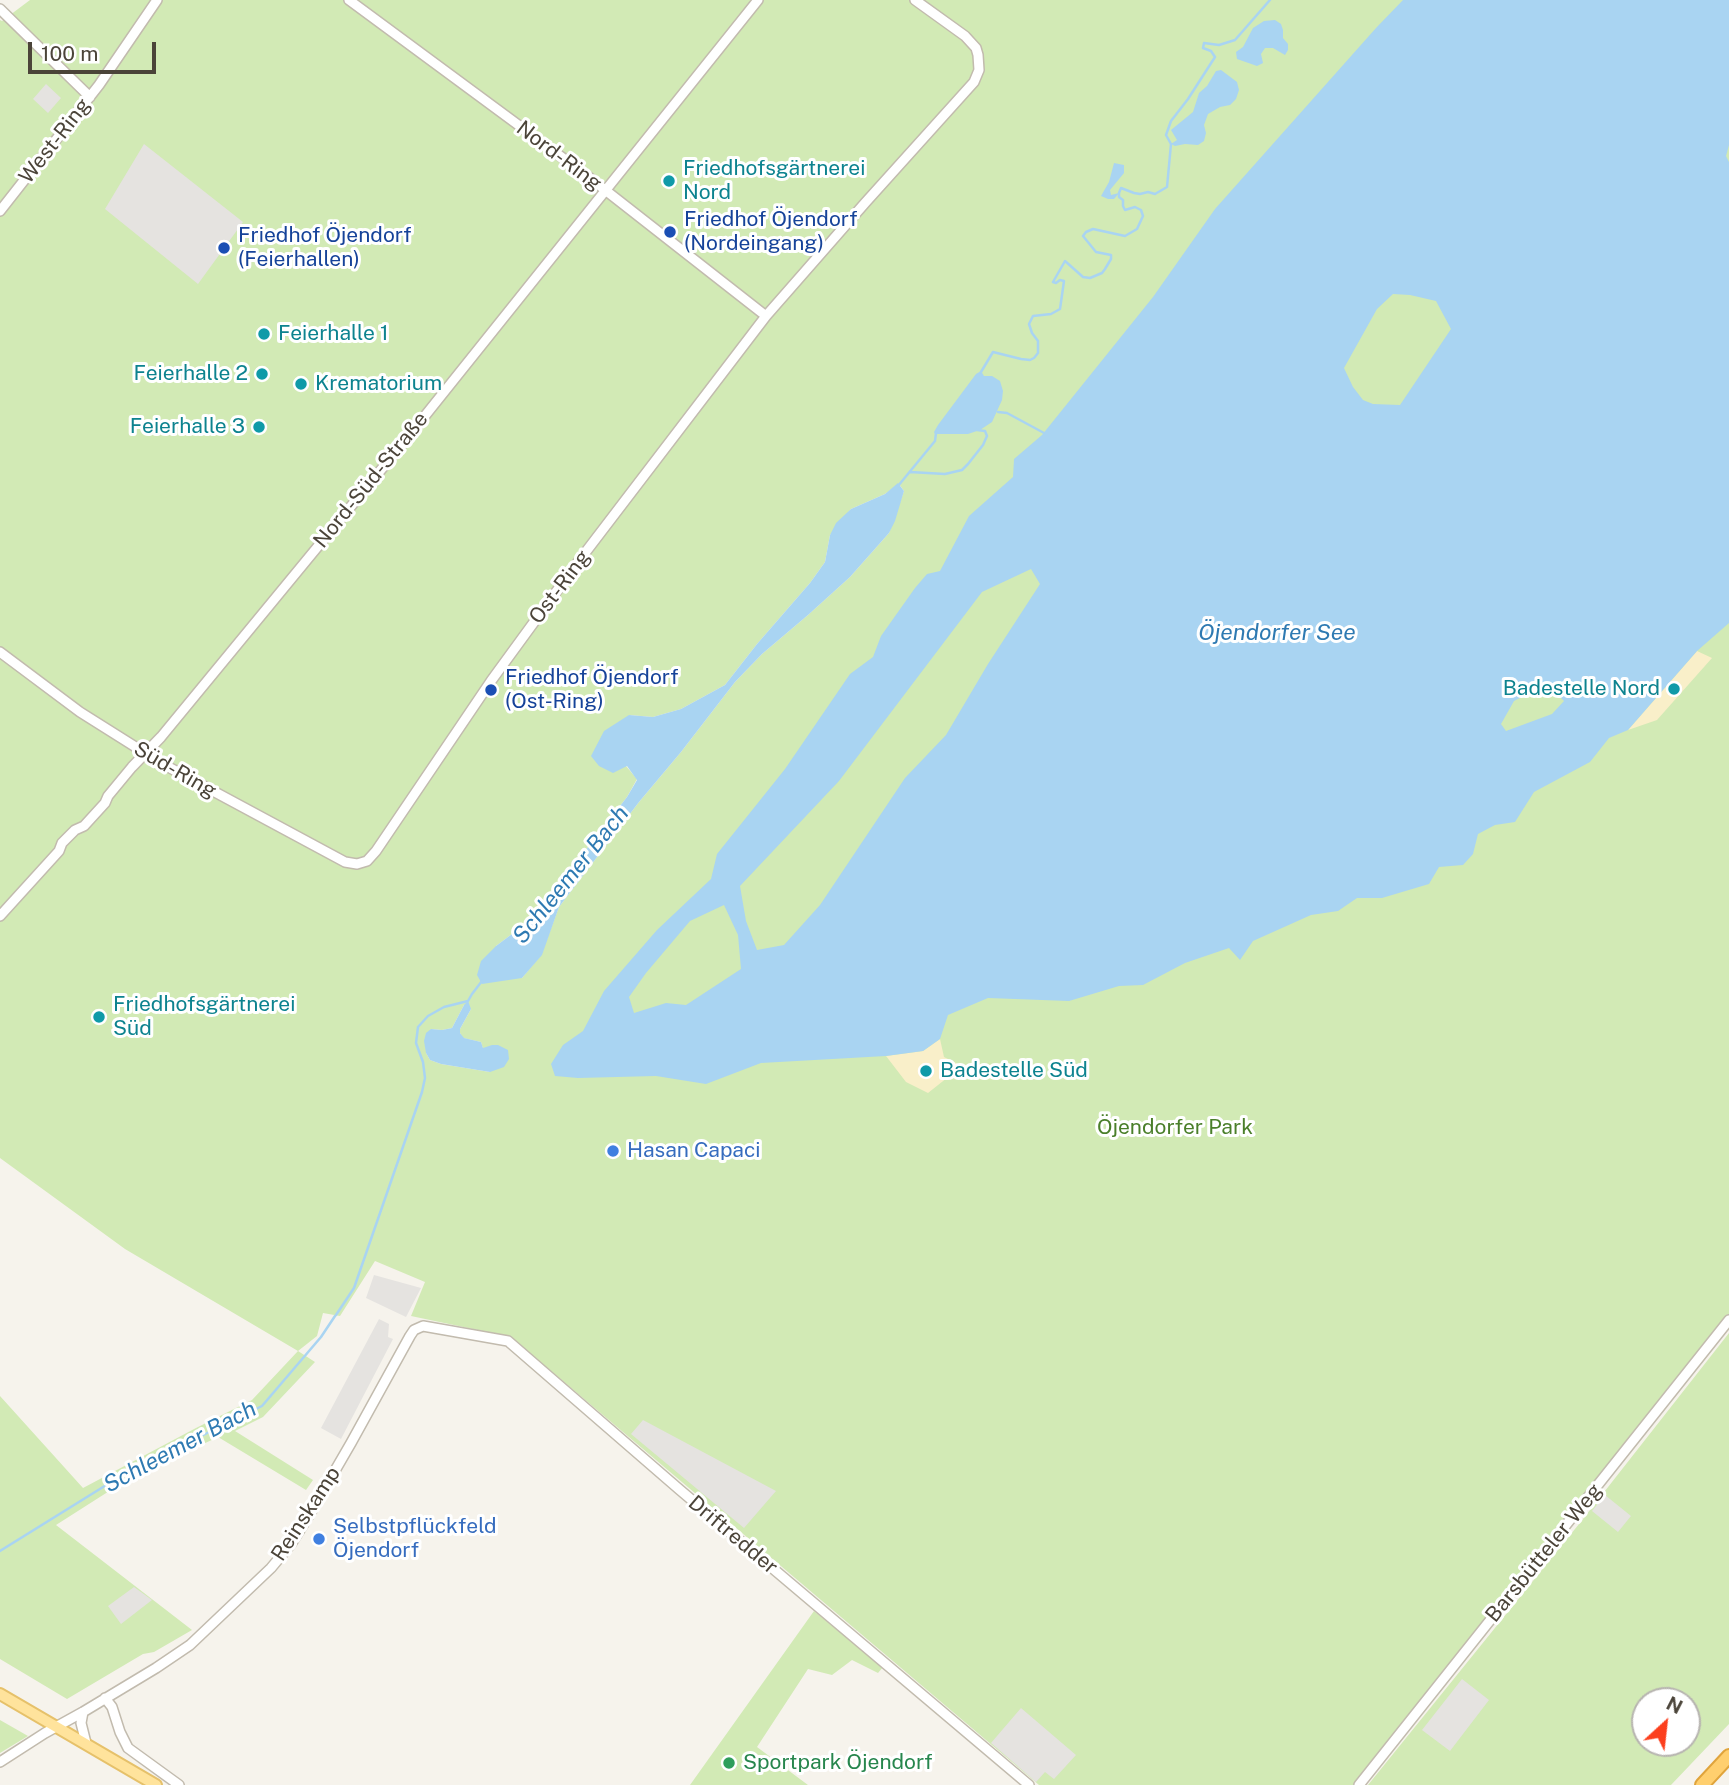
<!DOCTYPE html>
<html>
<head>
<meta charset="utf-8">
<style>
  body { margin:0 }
  #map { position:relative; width:1729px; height:1785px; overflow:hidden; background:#f6f3ec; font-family:"Public Sans",sans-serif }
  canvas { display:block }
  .north { position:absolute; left:1631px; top:1687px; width:70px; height:70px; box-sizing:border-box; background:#fff; border:2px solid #b7b4b0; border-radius:50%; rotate:27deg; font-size:19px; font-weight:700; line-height:28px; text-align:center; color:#4b4439 }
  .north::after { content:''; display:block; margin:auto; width:24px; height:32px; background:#fc3f1d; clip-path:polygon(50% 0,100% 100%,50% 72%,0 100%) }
  .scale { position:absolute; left:28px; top:42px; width:128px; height:32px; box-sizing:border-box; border:4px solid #4b4439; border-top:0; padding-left:9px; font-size:21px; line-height:24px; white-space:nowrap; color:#4b4439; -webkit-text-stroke:5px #fff; paint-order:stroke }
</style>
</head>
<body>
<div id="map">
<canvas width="1729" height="1785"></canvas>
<div class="north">N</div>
<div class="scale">100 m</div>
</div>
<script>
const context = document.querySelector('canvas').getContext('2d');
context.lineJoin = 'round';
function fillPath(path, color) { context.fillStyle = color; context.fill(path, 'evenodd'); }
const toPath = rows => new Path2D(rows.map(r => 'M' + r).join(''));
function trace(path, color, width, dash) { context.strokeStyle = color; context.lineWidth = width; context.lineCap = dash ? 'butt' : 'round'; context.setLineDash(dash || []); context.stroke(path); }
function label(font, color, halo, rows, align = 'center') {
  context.font = font + ' "Public Sans",sans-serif'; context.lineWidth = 6; context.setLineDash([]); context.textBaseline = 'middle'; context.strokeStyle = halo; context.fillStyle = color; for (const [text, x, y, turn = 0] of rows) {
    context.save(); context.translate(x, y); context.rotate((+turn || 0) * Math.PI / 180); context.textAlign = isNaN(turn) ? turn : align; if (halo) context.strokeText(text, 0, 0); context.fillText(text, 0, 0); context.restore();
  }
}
fillPath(toPath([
  [30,0,1729,0,1729,1317,1353,1785,1039,1785,511,1337,411,1316,425,1282,375,1261,340,1316,323,1313,317,1336,298,1351,315,1362,263,1417,235,1431,313,1480,306,1490,218,1437,125,1481,56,1525,192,1630,154,1652,143,1654,67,1699,0,1659,0,1396,83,1488,196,1428,252,1400,298,1351,125,1249,0,1158,0,20,2,21],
  [899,484,904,491,889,533,850,577,808,615,762,654,735,682,681,752,639,802,559,907,541,955,522,978,496,946,532,919,627,797,637,779,626,766,629,715,653,717,681,709,725,685,757,644,810,583,825,562,830,535,851,509,885,494],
  [464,1005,471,1009,460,1029,460,1033,463,1038,481,1042,490,1072,441,1064,430,1060,426,1053,431,1029,442,1030,452,1028],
  [1729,1333,1729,1724,1671,1785,1368,1785,1579,1524],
  [1645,1701,1687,1701,1687,1743,1645,1743],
  [814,1611,883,1667,878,1673,852,1660,832,1675,808,1669,757,1747,808,1785,690,1785],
  [0,1720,28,1736,0,1753]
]), '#d2eab5');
fillPath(toPath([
  [1697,651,1712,658,1657,720,1628,730],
  [940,1039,944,1057,962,1066,928,1093,906,1082,886,1056,923,1051]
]), '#f9efc9');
fillPath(toPath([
  [46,84,61,98,48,113,33,99],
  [144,144,243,222,198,284,105,209],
  [374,1275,421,1288,406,1317,366,1298],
  [379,1319,389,1324,388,1337,393,1339,341,1439,321,1428],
  [643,1420,776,1491,744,1528,631,1434],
  [1605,1495,1631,1516,1618,1532,1592,1511],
  [134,1587,152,1600,121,1624,108,1606],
  [1462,1679,1489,1700,1450,1751,1422,1730],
  [1021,1708,1076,1755,1054,1779,1045,1772,1036,1782,991,1743]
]), '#e5e3e0');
fillPath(toPath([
  [1403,0,1729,0,1729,145,1726,156,1729,162,1729,623,1697,651,1628,730,1609,738,1590,762,1534,792,1515,822,1495,825,1478,834,1473,854,1463,865,1439,867,1429,884,1382,898,1357,898,1338,911,1311,915,1253,941,1240,960,1229,948,1185,963,1143,985,1119,986,1069,1001,988,998,948,1015,940,1039,923,1051,886,1056,761,1063,706,1084,656,1076,578,1078,555,1076,551,1064,563,1045,583,1031,604,991,657,930,711,879,717,854,785,769,850,674,873,657,881,636,915,588,927,574,940,571,969,516,1013,477,1014,459,1042,435,1153,297,1215,209,1376,28],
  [1393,294,1410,295,1436,301,1451,329,1400,405,1373,404,1363,400,1353,387,1344,368,1377,309],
  [1031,569,1040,584,988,664,946,735,905,778,820,905,784,945,757,950,746,921,740,886,839,781,982,592],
  [1547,684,1564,701,1552,714,1506,731,1501,724,1514,701],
  [724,905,738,935,741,969,686,1005,666,1003,634,1013,629,997,646,973,690,921],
  [1275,20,1281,24,1283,30,1283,38,1288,44,1288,50,1285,55,1273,48,1265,48,1261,54,1263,63,1257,66,1237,59,1236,52,1243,47,1253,28,1264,21],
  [1221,70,1237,82,1239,90,1236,99,1230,105,1220,107,1208,114,1204,125,1206,133,1204,141,1198,145,1185,144,1175,146,1171,144,1177,140,1171,130,1193,112,1199,93,1207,86,1216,71],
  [1114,163,1124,165,1124,173,1110,190,1111,195,1119,193,1114,199,1108,199,1101,196,1109,182],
  [981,371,984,376,992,376,1000,381,1003,391,1002,400,992,422,980,430,968,434,935,434,934,432,938,425,976,374],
  [898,483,904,491,895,521,889,533,850,577,808,615,762,654,735,682,681,752,639,802,559,907,542,955,522,978,482,984,477,975,481,961,496,946,532,919,627,797,637,780,627,766,613,773,599,766,591,756,604,731,629,715,653,717,681,709,725,685,757,644,810,583,825,562,830,535,836,523,851,509,885,494],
  [468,1001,471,1009,460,1029,460,1033,464,1038,481,1042,483,1048,492,1045,498,1045,508,1050,509,1059,504,1067,490,1072,441,1064,430,1060,426,1053,424,1041,426,1033,431,1029,442,1030,452,1028,464,1005]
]), '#a9d4f2');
trace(toPath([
  [981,372,993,352,1021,359,1030,360,1034,358,1038,353,1038,341,1032,333,1029,324,1033,316,1051,314,1060,309,1064,281,1060,280,1056,283,1053,282,1065,261,1083,277,1090,278,1102,273,1105,269,1111,259,1111,255,1096,252,1083,236,1086,232,1093,229,1125,236,1137,229,1143,216,1141,210,1135,207,1125,210,1123,206,1123,200,1119,197,1119,193,1121,188,1134,193,1140,194,1148,192,1155,194,1167,187,1171,144,1166,135,1171,121,1188,99,1215,57,1211,51,1203,48,1204,43,1219,45,1235,40,1270,0],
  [998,412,1007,413,1044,433],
  [910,472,945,474,962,470,968,464,983,445,987,436,985,431,977,430],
  [898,486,935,441,936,433],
  [336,1315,354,1288,422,1092,425,1078,423,1062,416,1043,418,1027,428,1016,444,1007,468,1001,472,994,482,981],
  [0,1551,124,1474,262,1406,321,1337,335,1316]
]), '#a9d4f2', 2.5);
const minor = toPath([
  [349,0,586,175,766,316],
  [0,9,90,97],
  [0,211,99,85,157,0],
  [0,652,80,712,161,763,345,862,357,864,367,861,376,851,491,681,575,566,766,316,865,203,974,82,979,70,978,55,976,48,965,36,915,0],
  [0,916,59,851,62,843,75,830,84,826,105,803,108,796,132,767,161,737,408,437,758,0],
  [105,1698,112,1707,120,1732,128,1748,179,1785],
  [83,1712,81,1723,86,1743],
  [0,1762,45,1733,83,1712,156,1668,190,1645,271,1568,291,1544,311,1512,351,1443,410,1336,414,1330,423,1326,508,1341,680,1490,1029,1785],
  [1359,1785,1729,1320]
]);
const major = toPath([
  [0,1694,156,1785]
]);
const highway = toPath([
  [1702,1785,1729,1756]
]);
trace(minor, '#c2bbae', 12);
trace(major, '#e6c16a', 14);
trace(highway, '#e0a43c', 16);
trace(minor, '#fff', 9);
trace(major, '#ffe39c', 10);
trace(highway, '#ffcf6e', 12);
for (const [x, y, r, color] of [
  [669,181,7,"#0f9aa8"],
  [670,232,7,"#1a4fb4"],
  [224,248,7,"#1a4fb4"],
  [264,334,7,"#0f9aa8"],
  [262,374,7,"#0f9aa8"],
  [301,384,7,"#0f9aa8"],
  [259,427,7,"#0f9aa8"],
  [1674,689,7,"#0f9aa8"],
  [491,690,7,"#1a4fb4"],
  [99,1017,7,"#0f9aa8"],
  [926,1071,7,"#0f9aa8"],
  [613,1151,7,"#3f7fe0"],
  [319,1539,7,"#3f7fe0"],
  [729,1763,7,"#2e9e5b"]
]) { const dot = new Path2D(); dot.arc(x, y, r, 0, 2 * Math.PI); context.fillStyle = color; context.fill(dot); trace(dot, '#fff', 2.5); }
label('21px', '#4b4439', '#fff', [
  ["West-Ring",55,141,-52],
  ["Nord-Ring",559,156,37],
  ["Nord-Süd-Straße",371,480,-51],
  ["Ost-Ring",560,587,-53],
  ["Süd-Ring",175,770,30],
  ["Reinskamp",306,1514,-57],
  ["Driftredder",733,1535,40],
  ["Barsbütteler Weg",1544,1553,-51]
]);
label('21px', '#0d838f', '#fff', [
  ["Friedhofsgärtnerei",683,169],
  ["Nord",683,193],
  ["Feierhalle 1",278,334],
  ["Feierhalle 2",248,374,"right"],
  ["Krematorium",315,384],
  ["Feierhalle 3",245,427,"right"],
  ["Badestelle Nord",1660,689,"right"],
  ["Friedhofsgärtnerei",113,1005],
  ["Süd",113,1029],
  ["Badestelle Süd",940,1071]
], 'left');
label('21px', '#164399', '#fff', [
  ["Friedhof Öjendorf",684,220],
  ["(Nordeingang)",684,244],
  ["Friedhof Öjendorf",238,236],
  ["(Feierhallen)",238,260],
  ["Friedhof Öjendorf",505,678],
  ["(Ost-Ring)",505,702]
], 'left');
label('21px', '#4a7f2a', '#fff', [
  ["Öjendorfer Park",1175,1128]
]);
label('21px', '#366cbe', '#fff', [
  ["Hasan Capaci",627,1151],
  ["Selbstpflückfeld",333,1527],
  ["Öjendorf",333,1551]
], 'left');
label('21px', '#27864d', '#fff', [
  ["Sportpark Öjendorf",743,1763]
], 'left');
label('italic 23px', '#2e7ab2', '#fff', [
  ["Öjendorfer See",1277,633],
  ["Schleemer Bach",571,875,-51],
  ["Schleemer Bach",180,1447,-28]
]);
</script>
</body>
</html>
